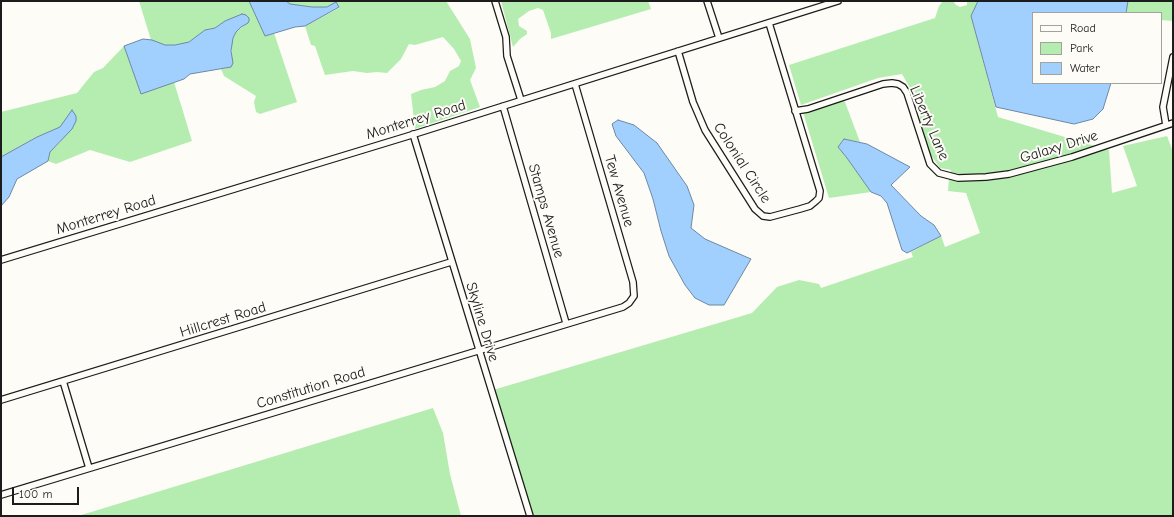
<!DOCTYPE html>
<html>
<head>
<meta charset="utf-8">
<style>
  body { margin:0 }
  #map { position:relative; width:1174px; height:517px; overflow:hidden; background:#fdfcf7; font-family:"Comic Neue",sans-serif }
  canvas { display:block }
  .frame { position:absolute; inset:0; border:2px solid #1c1c1c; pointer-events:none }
  .legend { position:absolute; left:1032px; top:12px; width:130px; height:72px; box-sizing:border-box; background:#fdfcf7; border:1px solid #a3a29f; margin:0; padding:5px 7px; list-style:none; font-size:12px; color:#1c1c1c }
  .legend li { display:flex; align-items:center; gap:8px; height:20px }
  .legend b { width:20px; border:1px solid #a3a29f }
  .scale { position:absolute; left:12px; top:487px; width:67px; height:18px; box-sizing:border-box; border:2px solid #1c1c1c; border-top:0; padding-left:5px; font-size:12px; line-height:14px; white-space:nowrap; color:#1c1c1c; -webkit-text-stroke:3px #fdfcf7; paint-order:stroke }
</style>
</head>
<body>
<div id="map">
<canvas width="1174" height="517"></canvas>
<div class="frame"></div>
<ul class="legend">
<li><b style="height:5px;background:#fdfcf7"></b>Road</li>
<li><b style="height:11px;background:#b5edb1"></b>Park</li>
<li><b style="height:11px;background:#a2d0fe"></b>Water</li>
</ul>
<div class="scale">100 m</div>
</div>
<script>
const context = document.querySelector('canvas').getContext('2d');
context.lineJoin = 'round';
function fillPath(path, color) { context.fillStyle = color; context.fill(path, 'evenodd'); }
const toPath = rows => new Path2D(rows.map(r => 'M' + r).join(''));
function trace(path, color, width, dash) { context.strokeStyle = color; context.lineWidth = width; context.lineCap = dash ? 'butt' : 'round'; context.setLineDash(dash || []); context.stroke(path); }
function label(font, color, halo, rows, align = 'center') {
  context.font = font + ' "Comic Neue",sans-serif'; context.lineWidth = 4; context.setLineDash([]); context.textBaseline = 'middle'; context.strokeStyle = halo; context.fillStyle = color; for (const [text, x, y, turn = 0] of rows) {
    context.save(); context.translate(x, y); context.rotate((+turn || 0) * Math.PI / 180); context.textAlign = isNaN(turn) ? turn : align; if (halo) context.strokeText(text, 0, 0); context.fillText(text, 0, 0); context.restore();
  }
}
fillPath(toPath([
  [139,1,249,1,265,36,274,33,297,102,260,114,256,112,254,102,256,96,224,76,221,69,231,67,232,44,233,38,236,32,247,23,232,19,225,21,215,28,205,30,189,42,175,45,165,45,151,40],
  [286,1,446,1,470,39,476,68,470,80,480,107,415,129,411,94,421,90,435,87,445,81,450,71,459,66,461,61,454,49,443,37,415,45,409,44,401,59,387,73,377,72,367,73,353,71,325,75,315,46,311,45,305,26,339,8,336,3,327,7,312,7,290,4],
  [501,1,648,1,651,9,551,39,551,33,543,10,538,8,529,11,518,19,519,26,527,31,527,34,520,39,513,47],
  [943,1,953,1,956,5,960,7,967,5,967,1,978,1,971,16,998,117,1095,146,1072,155,1008,172,986,175,958,176,950,174,951,170,940,168,928,151,915,97,902,74,878,78,801,105,789,65,935,18,939,6],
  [1128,1,1173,1,1173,21,1161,20,1161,13,1126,13],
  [124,46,141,94,174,82,192,141,130,162,90,150,56,164,48,161,50,152,61,141,60,127,37,137,1,157,1,112,77,93,94,72,103,68],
  [843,100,845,102,860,142,844,139,838,147,847,158,871,192,829,198,803,112],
  [1167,136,1173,152,1173,516,533,516,493,390,752,313,777,287,799,280,819,284,821,288,913,257,911,252,941,236,945,247,980,233,966,193,948,191,949,179,965,181,986,179,1103,148,1109,150,1112,193,1137,186,1123,146],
  [433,408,443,433,450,474,461,516,78,516]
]), '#b5edb1');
const water = toPath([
  [249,1,286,1,290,4,312,7,327,7,336,2,339,7,305,26,295,27,265,36,249,1],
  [978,1,1128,1,1126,13,1033,13,1033,83,1111,83,1103,109,1093,119,1074,124,996,107,971,16,978,1],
  [242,14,246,15,249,18,249,21,248,23,241,27,236,32,233,38,231,51,233,63,231,67,190,74,184,79,141,94,124,46,143,39,152,40,165,45,175,45,189,42,205,30,215,28,225,21,242,14],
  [72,110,76,116,76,121,72,129,50,152,48,161,17,179,9,197,1,206,1,157,37,137,60,127,72,110],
  [618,120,634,125,657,143,687,186,694,205,691,228,705,239,751,259,724,305,709,305,695,298,685,285,669,256,661,231,653,199,644,173,616,136,612,124,618,120],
  [844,139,867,144,910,167,891,185,921,216,934,225,941,236,907,253,902,250,887,203,881,196,871,192,847,158,838,147,844,139]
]);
fillPath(water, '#a2d0fe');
trace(water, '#6c88a4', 1);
const minor = toPath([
  [495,1,506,37,507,56,521,100],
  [707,1,719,38],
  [678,51,693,102,705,130,755,209,763,216,770,217,800,209,810,206,816,201,819,198,820,191,769,23],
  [503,106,566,323],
  [795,111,808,109,883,84,892,83,898,84,903,87,907,93,930,164,939,173,958,178,986,177,1009,174,1072,157,1173,123],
  [1166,125,1163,107,1173,57],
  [413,134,530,516],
  [1,260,405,137,838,1],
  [63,381,89,468],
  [1,400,451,262],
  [1,495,623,307,629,303,634,296,633,282,575,84]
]);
trace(minor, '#1c1c1c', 8);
trace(minor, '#fdfcf7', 5.5);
label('15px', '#1c1c1c', '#fdfcf7', [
  ["Monterrey Road",416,120,-17],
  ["Liberty Lane",929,123,67],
  ["Galaxy Drive",1059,147,-17],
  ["Colonial Circle",742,163,57],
  ["Tew Avenue",619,191,74],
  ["Stamps Avenue",546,211,74],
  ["Monterrey Road",106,215,-17],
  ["Hillcrest Road",223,320,-17],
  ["Skyline Drive",482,322,73],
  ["Constitution Road",311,388,-17]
]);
</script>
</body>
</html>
